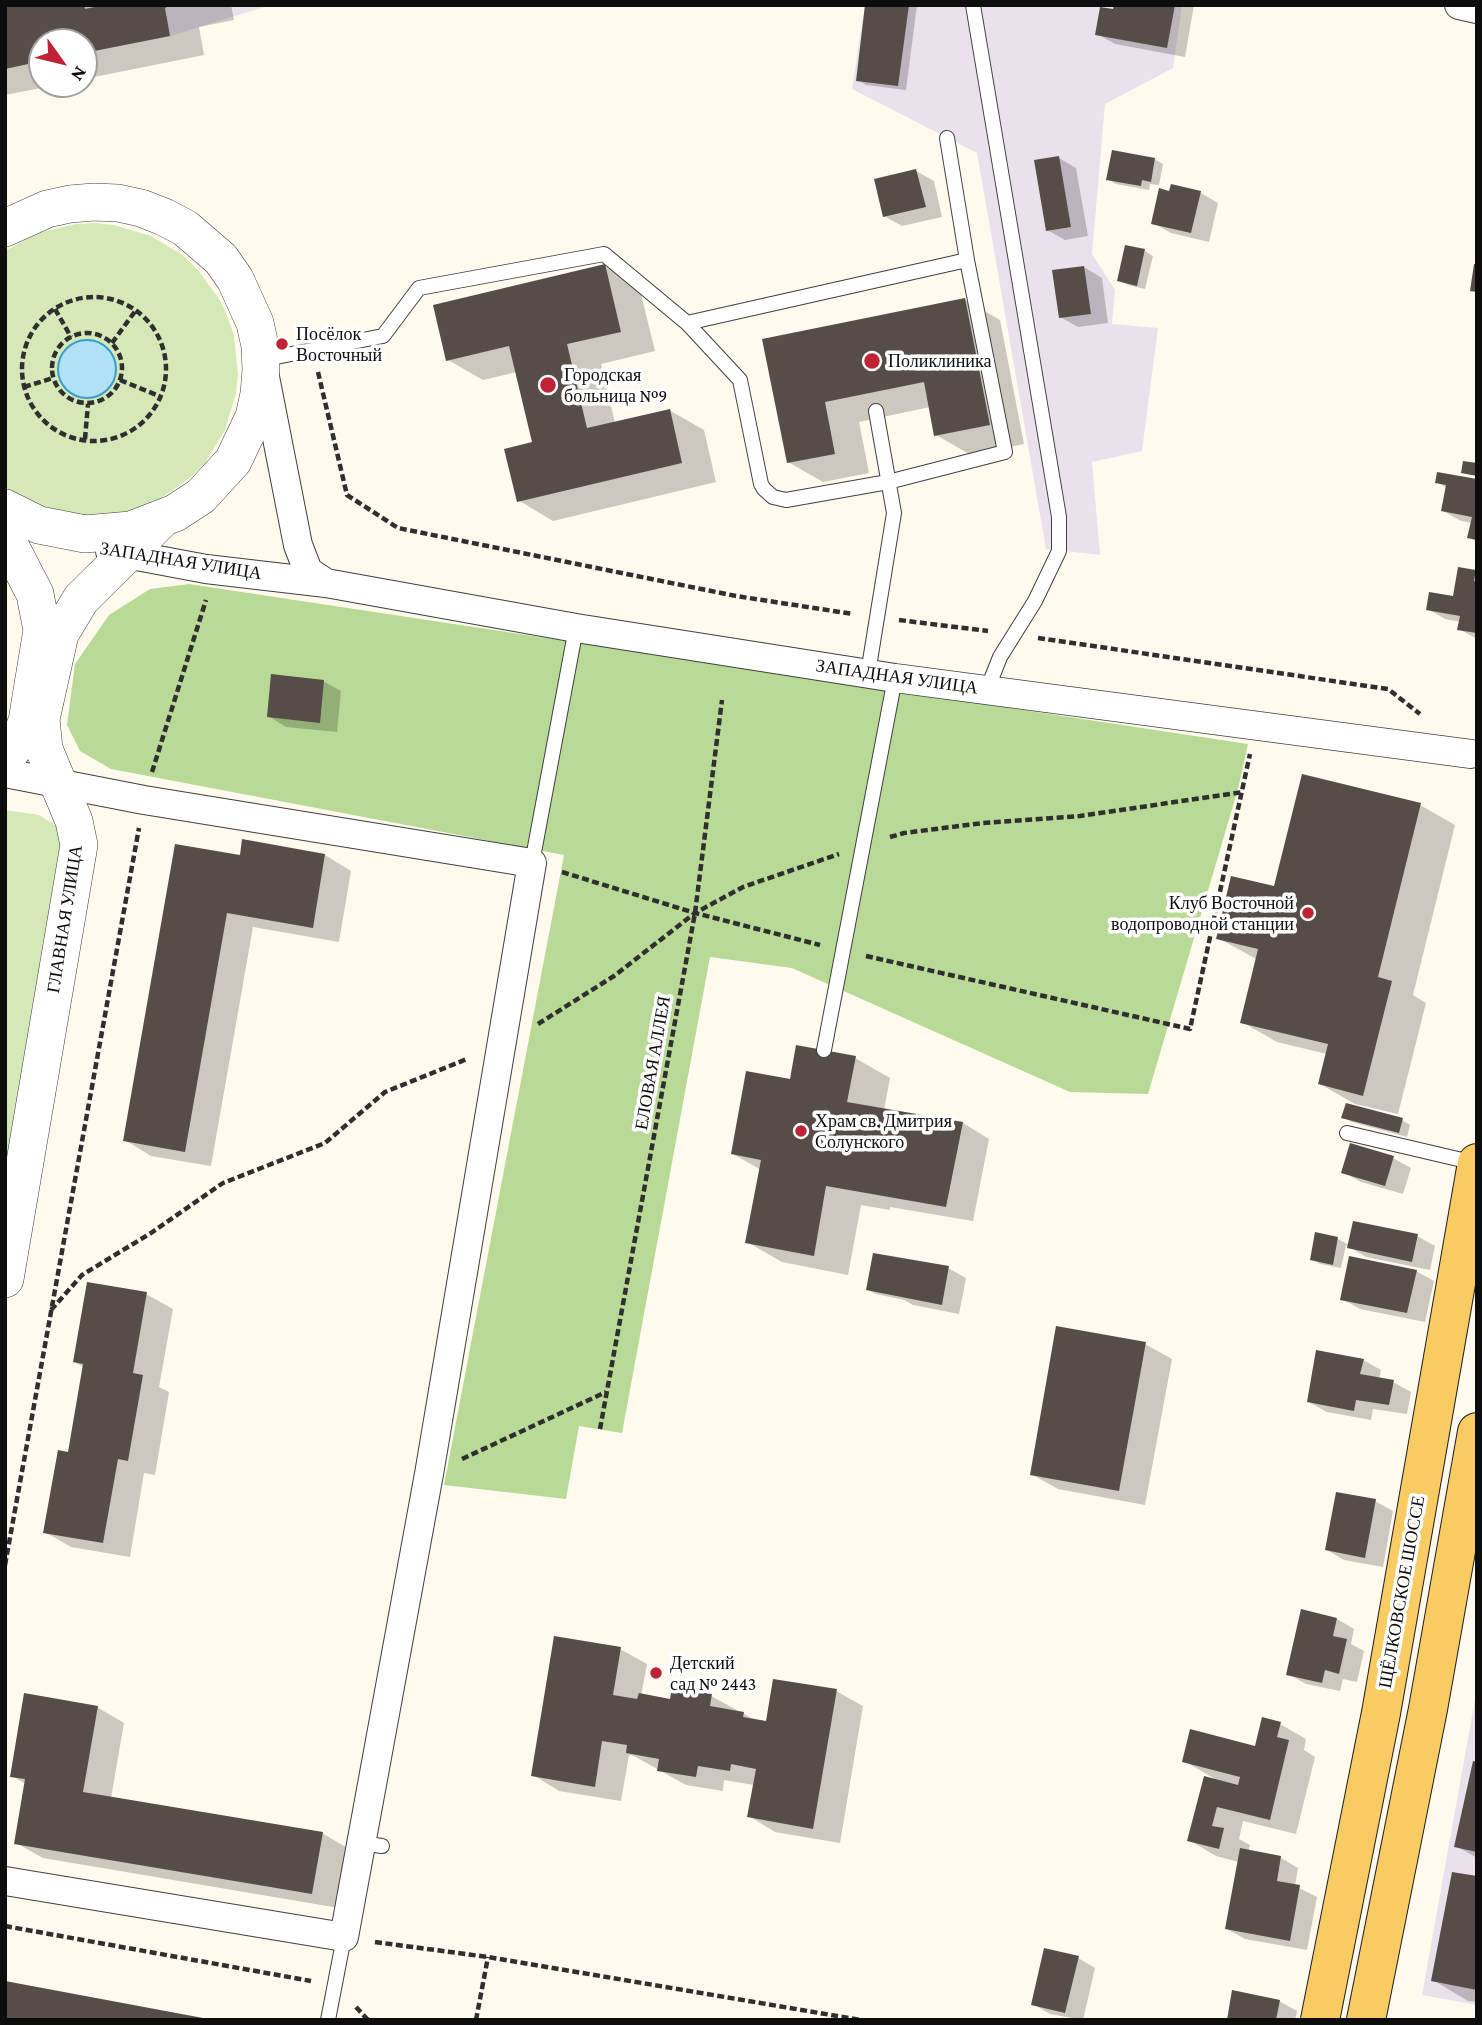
<!DOCTYPE html>
<html>
<head>
<meta charset="utf-8">
<style>
  body { margin:0 }
  #map { position:relative; width:1482px; height:2025px; overflow:hidden; background:#fffaed; font-family:"Crimson Pro",serif }
  canvas { display:block }
  .frame { position:absolute; inset:0; border:7px solid #0d0d0d; pointer-events:none }
  .north { position:absolute; left:28px; top:28px; width:70px; height:70px; box-sizing:border-box; background:#fff; border:2px solid #9e9e9e; border-radius:50%; rotate:124deg; font-size:19px; font-weight:700; line-height:28px; text-align:center; color:#0d0d0d }
  .north::after { content:''; display:block; margin:auto; width:24px; height:32px; background:#be2435; clip-path:polygon(50% 0,100% 100%,50% 72%,0 100%) }
</style>
</head>
<body>
<div id="map">
<canvas width="1482" height="2025"></canvas>
<div class="frame"></div>
<div class="north">N</div>
</div>
<script>
const context = document.querySelector('canvas').getContext('2d');
context.lineJoin = 'round';
function fillPath(path, color) { context.fillStyle = color; context.fill(path, 'evenodd'); }
const toPath = rows => new Path2D(rows.map(r => 'M' + r).join(''));
function trace(path, color, width, dash) { context.strokeStyle = color; context.lineWidth = width; context.lineCap = dash ? 'butt' : 'round'; context.setLineDash(dash || []); context.stroke(path); }
function label(font, color, halo, rows, align = 'center') {
  context.font = font + ' "Crimson Pro",serif'; context.lineWidth = 7; context.setLineDash([]); context.textBaseline = 'middle'; context.strokeStyle = halo; context.fillStyle = color; for (const [text, x, y, turn = 0] of rows) {
    context.save(); context.translate(x, y); context.rotate((+turn || 0) * Math.PI / 180); context.textAlign = isNaN(turn) ? turn : align; if (halo) context.strokeText(text, 0, 0); context.fillText(text, 0, 0); context.restore();
  }
}
fillPath(toPath([
  [5,5,271,5,170,36,84,53,84,42,42,42,42,61,5,69],
  [865,5,1182,5,1173,68,1105,104,1092,254,1115,290,1112,324,1158,328,1142,451,1092,462,1100,555,1046,549,977,153,852,89],
  [1477,1688,1477,2005,1422,1995]
]), '#eae1ec');
fillPath(toPath([
  [95,223,114,225,151,236,184,256,197,269,220,300,228,318,234,336,238,374,236,393,225,430,205,463,191,477,160,499,125,513,86,517,49,511,5,489,5,251,38,233,76,224],
  [5,810,39,815,58,827,64,850,5,1182]
]), '#d4e9b7');
fillPath(toPath([
  [189,584,1248,744,1238,789,1148,1094,1070,1092,792,968,710,957,622,1433,579,1426,566,1499,444,1485,564,855,111,769,80,751,67,725,75,664,109,615,150,589]
]), '#b9da96');
const water = toPath([
  '58 369a29 29 0 1 1 58 0a29 29 0 1 1-58 0Z'
]);
fillPath(water, '#b1e1f6');
trace(water, '#389cce', 2);
fillPath(toPath([
  [5,5,231,5,234,20,199,27,204,55,84,79,84,42,42,42,42,84,61,84,5,95],
  [868,5,917,5,906,90,866,85,858,80],
  [1116,5,1194,5,1185,57,1115,44,1097,34,1115,11],
  [1059,158,1076,168,1088,236,1065,240,1047,230],
  [1154,159,1163,164,1159,185,1150,184,1149,190,1116,184,1108,179],
  [916,171,934,181,942,217,902,226,884,216],
  [1172,187,1201,193,1218,203,1209,242,1171,233,1153,223],
  [1145,251,1153,256,1145,289,1128,285,1119,280],
  [605,266,639,286,655,351,601,364,615,423,669,410,704,430,716,482,553,521,518,500,534,444,517,372,483,380,448,360],
  [1084,267,1102,278,1108,323,1078,327,1060,317],
  [965,300,1000,320,1024,444,971,455,936,435,930,407,859,422,869,473,823,482,788,462,764,340],
  [1477,480,1477,542,1469,537,1472,523,1461,521,1443,511,1447,488,1437,482],
  [1459,569,1477,572,1477,639,1459,629,1461,622,1445,619,1428,609,1454,598],
  [323,681,341,691,337,732,286,727,268,716],
  [1420,805,1455,825,1413,995,1426,1003,1398,1114,1355,1104,1320,1084,1327,1054,1277,1042,1242,1022,1258,960,1218,938],
  [325,855,351,871,339,942,253,927,211,1166,151,1156,125,1140,241,857],
  [855,1058,890,1078,884,1110,963,1123,989,1139,973,1221,890,1207,890,1210,861,1205,848,1275,782,1262,747,1242,761,1170,733,1154,791,1081],
  [1343,1117,1402,1120,1410,1125,1407,1137,1352,1122],
  [1393,1158,1411,1168,1403,1194,1361,1182,1343,1172],
  [1316,1234,1338,1239,1349,1245,1417,1236,1435,1246,1430,1270,1366,1257,1346,1245,1341,1268,1320,1264,1312,1259],
  [948,1268,966,1278,959,1314,913,1305,904,1300,876,1294,868,1290],
  [1416,1271,1434,1281,1425,1322,1360,1309,1342,1299],
  [146,1294,173,1309,159,1387,169,1392,155,1475,144,1473,130,1557,71,1547,45,1532,70,1454,84,1367,74,1362],
  [1145,1344,1172,1359,1145,1505,1058,1489,1031,1474],
  [1363,1360,1381,1370,1379,1379,1393,1382,1411,1392,1407,1414,1373,1409,1371,1420,1327,1412,1309,1402],
  [1375,1501,1393,1511,1383,1567,1344,1560,1327,1550],
  [1337,1619,1354,1629,1351,1644,1364,1651,1357,1682,1343,1679,1340,1691,1306,1684,1288,1674],
  [620,1649,647,1664,641,1696,672,1701,711,1696,757,1721,768,1723,836,1691,863,1706,840,1843,775,1832,749,1816,754,1785,724,1780,723,1791,686,1785,634,1756,629,1755,621,1801,559,1791,533,1775],
  [97,1707,124,1723,111,1798,322,1833,349,1849,339,1908,43,1858,16,1843,26,1784,12,1776],
  [1280,1724,1306,1739,1304,1750,1315,1757,1296,1834,1243,1821,1239,1839,1250,1845,1248,1852,1281,1858,1298,1868,1295,1886,1317,1897,1307,1950,1245,1939,1227,1929,1239,1862,1216,1856,1189,1840,1215,1779,1184,1761,1256,1748],
  [1477,1763,1477,1858,1456,1846],
  [1477,1878,1477,2002,1468,2001,1433,1980],
  [1078,1958,1095,1968,1083,2020,1050,2014,1033,2004],
  [1279,2001,1297,2011,1295,2020,1229,2020]
]), '#0003');
fillPath(toPath([
  [5,5,84,5,85,9,104,5,171,5,165,8,170,36,84,53,84,42,42,42,42,61,5,69],
  [865,5,909,5,898,86,856,81],
  [1114,5,1175,5,1167,48,1095,35,1100,7,1113,9],
  [1112,150,1155,158,1151,182,1142,180,1141,186,1106,180],
  [1059,156,1071,227,1046,231,1034,160],
  [916,169,926,207,883,217,874,179],
  [1171,184,1201,191,1191,233,1151,224,1159,188,1169,191],
  [1125,245,1145,249,1137,286,1117,281],
  [605,264,621,332,567,344,587,428,670,409,682,463,517,502,504,449,532,442,509,346,446,361,433,305],
  [1474,264,1477,264,1477,292,1470,291],
  [1084,266,1091,314,1059,318,1052,270],
  [965,298,990,425,934,436,924,382,825,402,835,454,787,463,762,339],
  [1463,461,1477,463,1477,476,1461,473],
  [1437,472,1477,479,1477,540,1467,538,1472,517,1441,511,1446,485,1435,483],
  [1458,567,1476,570,1474,581,1477,582,1477,633,1457,630,1460,616,1426,610,1429,592,1453,596],
  [271,674,324,680,320,723,267,717],
  [1302,774,1421,803,1378,977,1392,981,1363,1096,1318,1084,1328,1044,1240,1023,1258,949,1216,939,1231,876,1274,886],
  [242,839,325,854,313,928,227,913,185,1152,123,1141,175,844,240,855],
  [796,1045,856,1056,847,1102,963,1122,946,1207,826,1186,814,1256,745,1243,761,1160,731,1154,746,1071,790,1079],
  [1346,1103,1403,1118,1399,1133,1341,1118],
  [1350,1143,1394,1156,1385,1186,1341,1173],
  [1353,1221,1418,1234,1412,1262,1347,1248],
  [1315,1232,1338,1237,1333,1265,1310,1260],
  [873,1253,949,1266,942,1305,866,1290],
  [1349,1256,1417,1270,1407,1313,1340,1300],
  [87,1282,147,1292,133,1373,143,1375,128,1461,118,1459,103,1543,43,1533,58,1450,68,1452,83,1364,73,1362],
  [1056,1326,1146,1342,1119,1491,1030,1475],
  [1316,1350,1364,1359,1360,1374,1394,1380,1389,1405,1356,1400,1354,1411,1307,1402],
  [1336,1492,1376,1499,1365,1558,1325,1550],
  [1301,1609,1337,1618,1333,1636,1347,1639,1339,1674,1325,1670,1322,1683,1286,1675],
  [554,1636,621,1647,613,1695,637,1699,639,1693,670,1699,672,1688,712,1694,710,1706,744,1712,743,1717,766,1721,773,1679,837,1689,813,1829,747,1817,756,1769,731,1764,730,1771,698,1766,696,1777,657,1771,659,1759,626,1753,627,1745,602,1741,595,1787,531,1776],
  [24,1693,98,1706,83,1792,323,1832,312,1894,14,1844,25,1779,10,1777],
  [1262,1717,1281,1722,1277,1737,1289,1740,1270,1820,1217,1807,1212,1826,1224,1828,1219,1849,1187,1841,1204,1776,1238,1785,1240,1777,1182,1762,1190,1729,1255,1746],
  [1473,1761,1477,1762,1477,1852,1454,1847],
  [1240,1848,1281,1856,1277,1881,1300,1885,1290,1941,1225,1929],
  [1452,1872,1477,1876,1477,1990,1431,1981],
  [1044,1948,1079,1956,1065,2013,1031,2005],
  [5,1981,203,2018,203,2020,5,2020],
  [1232,1990,1280,2000,1276,2020,1227,2020]
]), '#564d49');
const service = toPath([
  [973,5,1059,517,1059,551,1035,601,1000,657,987,690],
  [947,138,967,260],
  [261,360,383,336,419,288,604,254,687,323,967,260,1005,452,888,482,786,500,773,497,764,489,761,484,740,380,687,323],
  [868,673,894,513,876,411],
  [532,863,576,628],
  [824,1050,895,678],
  [1347,1133,1475,1163],
  [361,1843,382,1846],
  [328,2020,344,1937]
]);
const minor = toPath([
  [1459,5,1477,9],
  [265,377,298,545,308,571,326,583],
  [110,551,206,569,326,583,576,628,895,678,1471,754],
  [5,773,144,800,532,863,429,1474,344,1937,5,1881]
]);
const tertiary = toPath([
  [5,228,47,209,70,204,94,202,118,203,141,208,164,217,185,228,221,259,235,279,255,323,260,346,261,370,259,394,254,417,233,461,201,496,175,513,131,530,85,534,39,525,5,508],
  [5,536,35,594,42,630,27,721,19,741,5,759],
  [5,1279,79,845,74,821,44,749,41,719,60,634,81,599,161,520]
]);
const primary = toPath([
  [1320,2020,1381,1713,1477,1163],
  [1366,2020,1428,1709,1477,1432]
]);
trace(service, '#404040', 16);
trace(minor, '#404040', 30);
trace(tertiary, '#404040', 38);
trace(primary, '#1e1e1e', 40);
trace(toPath([
  '22 369a72 72 0 1 1 144 0a72 72 0 1 1-144 0Z',
  [55,309,71,337],
  '52 368a35 35 0 1 1 70 0a35 35 0 1 1-70 0Z',
  [112,343,136,310],
  [318,372,347,495,398,528,736,596,853,614],
  [120,380,159,396],
  [24,387,53,378],
  [85,439,88,404],
  [899,620,988,631],
  [1038,638,1388,689,1420,714],
  [152,772,206,600],
  [890,837,904,833,983,823,1080,816,1243,792],
  [562,872,695,913,820,945],
  [866,956,1190,1029,1250,754],
  [538,1024,614,976,695,913,743,887,839,854],
  [51,1310,82,1275,151,1233,223,1183,325,1143,385,1092,467,1059],
  [600,1429,695,913,722,700],
  [462,1459,606,1392],
  [5,1565,139,828],
  [5,1926,311,1981],
  [375,1942,488,1957,861,2020],
  [356,2007,368,2020],
  [476,2020,488,1957]
]), '#2f2f2f', 4.5, [7, 3.5]);
trace(service, '#fff', 14);
trace(minor, '#fff', 28);
trace(tertiary, '#fff', 37);
trace(primary, '#f9cb63', 38);
for (const [x, y, r, color] of [
  [282,344,7,"#be2435"],
  [872,361,9,"#be2435"],
  [548,385,9,"#be2435"],
  [1308,913,7,"#be2435"],
  [801,1131,7,"#be2435"],
  [656,1673,7,"#be2435"]
]) { const dot = new Path2D(); dot.arc(x, y, r, 0, 2 * Math.PI); context.fillStyle = color; context.fill(dot); trace(dot, '#fff', 2.5); }
label('18px', '#0d0d0d', '#fff', [
  ["Посёлок",296,334],
  ["Восточный",296,355],
  ["Поликлиника",888,361],
  ["Городская",564,375],
  ["больница №9",564,396],
  ["Клуб Восточной",1294,903,"right"],
  ["водопроводной станции",1294,924,"right"],
  ["Храм св. Дмитрия",815,1121],
  ["Солунского",815,1142],
  ["Детский",670,1663],
  ["сад № 2443",670,1684]
], 'left');
label('18px', '#0d0d0d', '#fff', [
  ["ЗАПАДНАЯ УЛИЦА",181,561,9],
  ["ЗАПАДНАЯ УЛИЦА",897,677,8],
  ["ГЛАВНАЯ УЛИЦА",65,919,-81],
  ["ЕЛОВАЯ АЛЛЕЯ",653,1063,-80],
  ["ЩЁЛКОВСКОЕ ШОССЕ",1402,1592,-80]
]);
</script>
</body>
</html>
